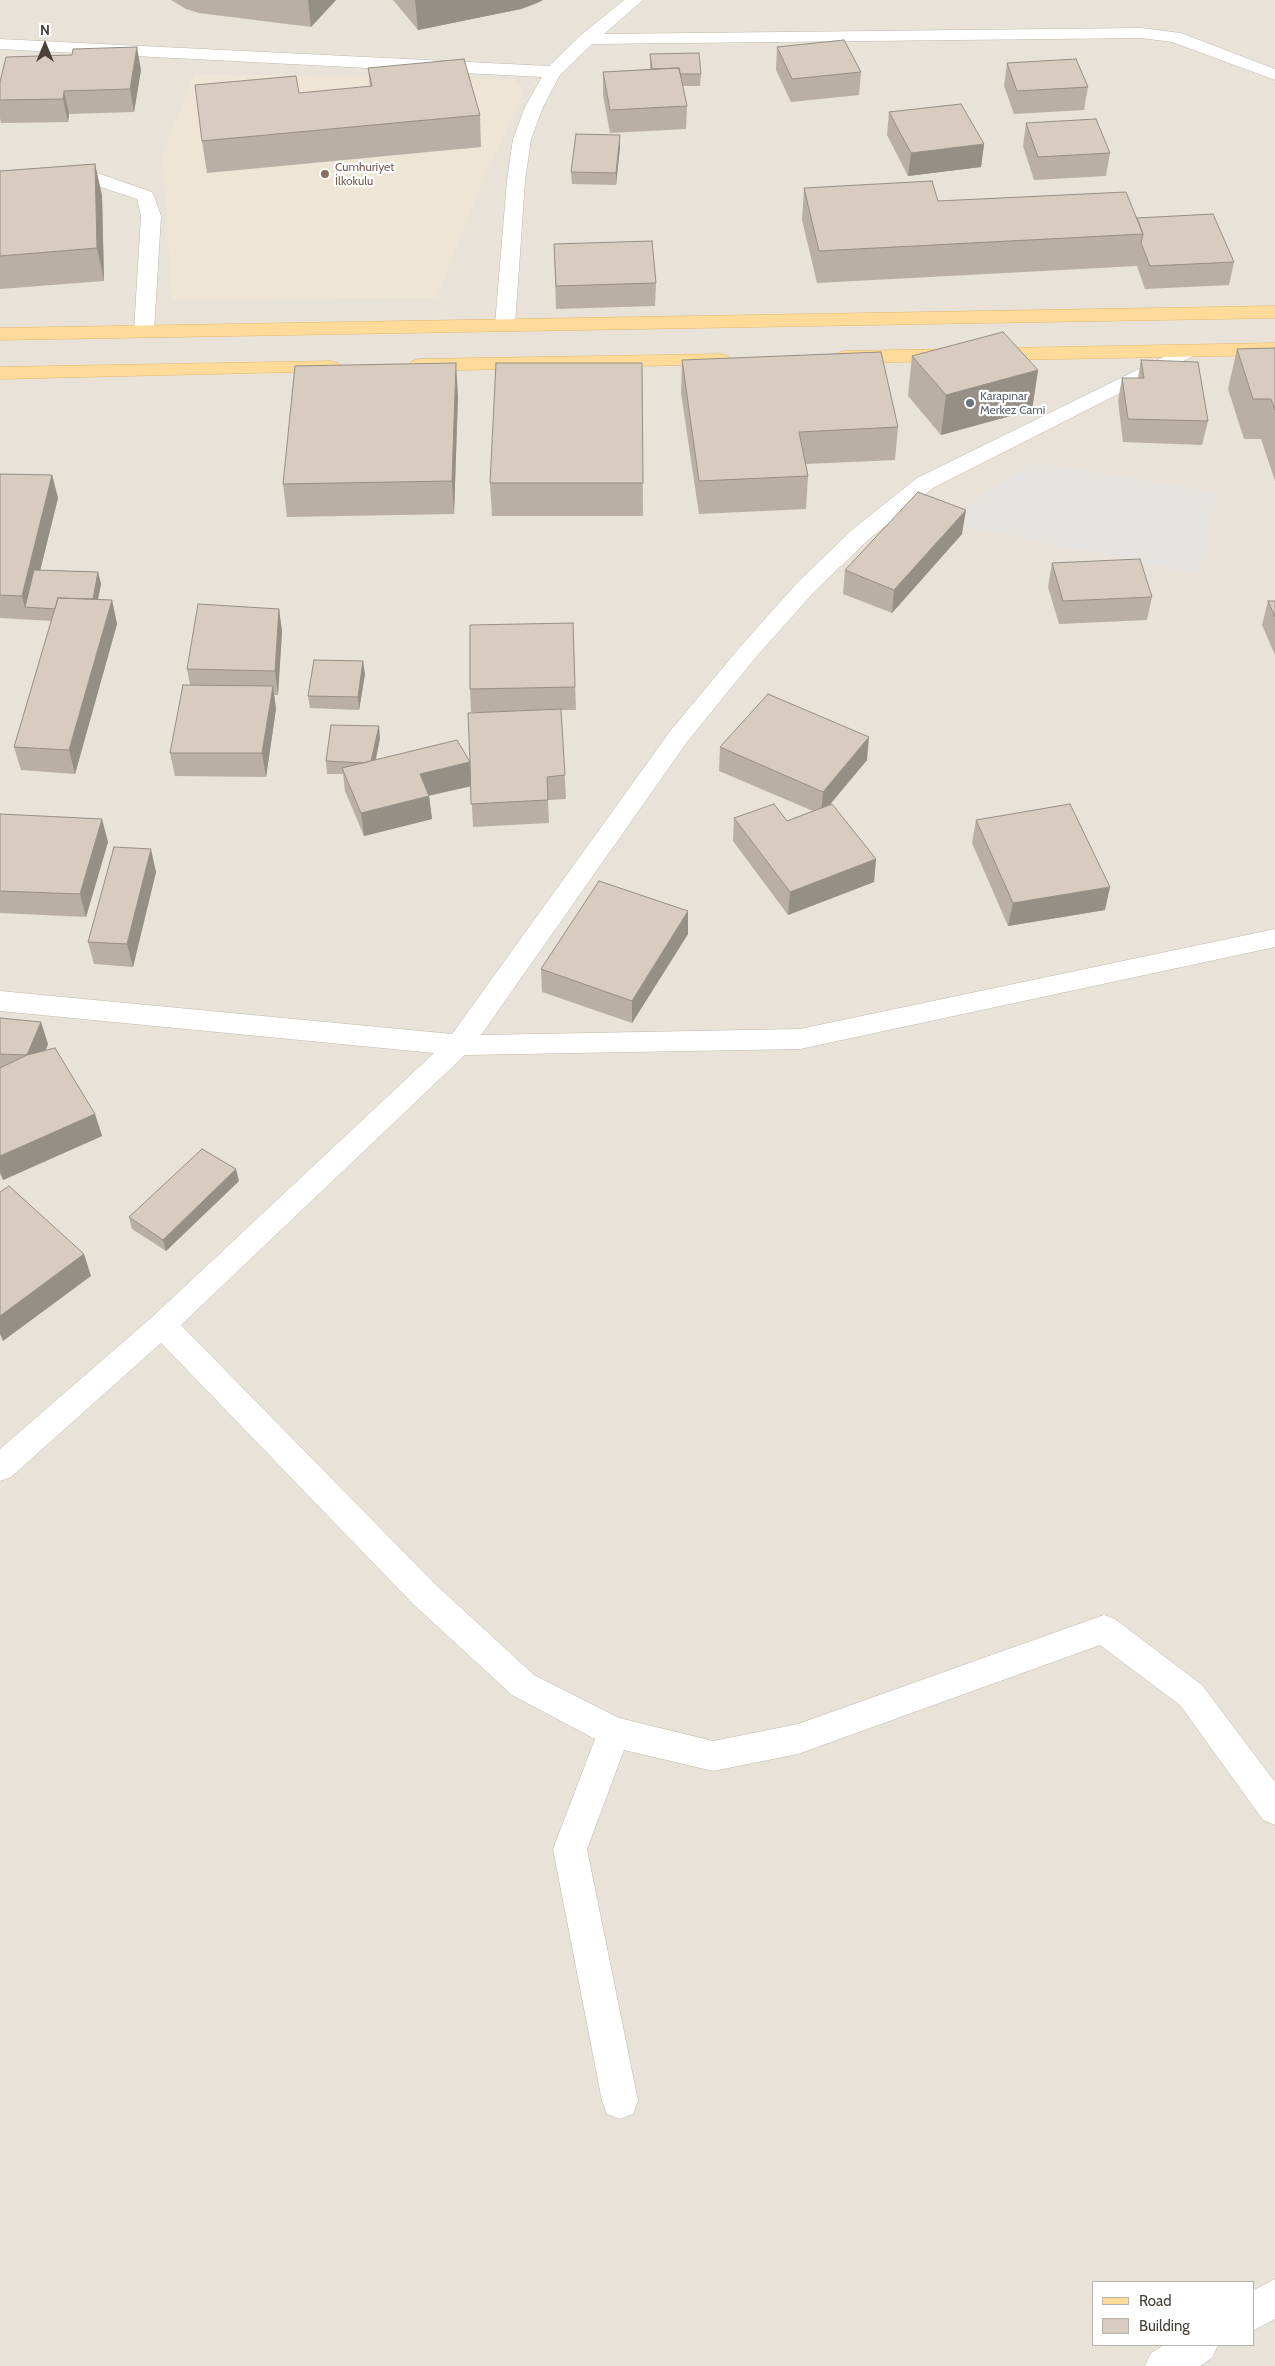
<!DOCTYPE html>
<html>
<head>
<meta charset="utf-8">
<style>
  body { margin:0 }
  #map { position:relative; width:1275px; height:2366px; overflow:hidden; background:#f5f1ea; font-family:Cabin,sans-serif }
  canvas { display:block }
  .legend { position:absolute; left:1092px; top:2281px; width:162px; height:65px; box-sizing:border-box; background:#fff; border:1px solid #b6b3af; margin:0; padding:6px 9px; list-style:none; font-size:15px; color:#494138 }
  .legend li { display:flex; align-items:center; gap:10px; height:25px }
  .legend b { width:25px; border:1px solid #b6b3af }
  .north { position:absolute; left:20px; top:20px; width:50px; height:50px; -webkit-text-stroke:4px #fff; paint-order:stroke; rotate:0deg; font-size:14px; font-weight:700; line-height:20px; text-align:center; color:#494138 }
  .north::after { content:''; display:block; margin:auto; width:18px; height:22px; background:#494138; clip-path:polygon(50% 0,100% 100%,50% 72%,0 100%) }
</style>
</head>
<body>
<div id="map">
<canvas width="1275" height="2366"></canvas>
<ul class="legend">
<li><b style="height:6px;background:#fedb99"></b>Road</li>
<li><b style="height:14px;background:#d7ccbf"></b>Building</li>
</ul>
<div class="north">N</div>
</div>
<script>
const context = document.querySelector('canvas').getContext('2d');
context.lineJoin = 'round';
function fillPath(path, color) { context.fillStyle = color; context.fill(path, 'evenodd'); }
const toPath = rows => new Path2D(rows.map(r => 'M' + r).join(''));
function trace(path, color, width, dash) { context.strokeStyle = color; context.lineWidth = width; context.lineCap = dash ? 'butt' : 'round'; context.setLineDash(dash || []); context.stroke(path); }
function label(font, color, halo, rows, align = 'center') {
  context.font = font + ' Cabin,sans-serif'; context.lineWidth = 4.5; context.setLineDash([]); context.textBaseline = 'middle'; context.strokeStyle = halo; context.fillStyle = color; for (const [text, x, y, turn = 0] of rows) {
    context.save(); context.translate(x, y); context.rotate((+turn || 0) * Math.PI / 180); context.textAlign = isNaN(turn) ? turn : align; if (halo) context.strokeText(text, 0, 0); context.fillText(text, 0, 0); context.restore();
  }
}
fillPath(toPath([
  [0,0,1275,0,1275,2366,0,2366],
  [1094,2282,1254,2282,1254,2345,1094,2345]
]), '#e9e2d8');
fillPath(toPath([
  [195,74,515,79,524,91,477,195,437,298,172,300,162,154]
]), '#eee5d4');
fillPath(toPath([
  [1032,462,1217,493,1199,574,943,522]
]), '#e6e4e1');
const minor = toPath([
  [624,0,643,0,604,34,1141,28,1181,33,1275,69,1275,80,1172,42,1141,38,592,44,560,75,543,107,531,139,525,181,515,325,512,329,505,331,498,329,495,325,507,181,513,139,525,107,542,77,0,49,0,39,549,66,581,35,624,0],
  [100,174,152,192,154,196,161,216,154,331,151,335,144,337,137,335,134,331,141,216,137,199,98,186,0,190,0,178,100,174],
  [1188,345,1195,347,1198,351,1195,355,933,488,869,539,814,592,756,657,687,742,481,1035,800,1029,1275,929,1275,947,800,1049,465,1055,181,1325,435,1584,534,1675,619,1718,713,1741,798,1724,1104,1615,1115,1619,1202,1685,1275,1782,1275,1825,1263,1820,1180,1705,1100,1645,798,1754,713,1771,624,1750,587,1849,638,2101,633,2114,620,2119,607,2114,602,2101,553,1849,595,1739,512,1695,413,1604,161,1343,11,1477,0,1481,0,1449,152,1317,434,1053,0,1011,0,991,452,1034,671,730,740,647,798,582,853,529,917,478,1188,345],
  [1275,2279,1275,2319,1254,2330,1254,2290,1275,2279],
  [1164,2345,1218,2345,1212,2358,1200,2366,1145,2366,1151,2353,1164,2345]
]);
const major = toPath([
  [1275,306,1275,318,0,340,0,328,1275,306],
  [1275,343,1275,355,844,363,837,361,834,357,837,353,844,351,1275,343],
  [721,354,728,356,731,360,728,364,419,371,412,369,409,365,412,361,419,359,721,354],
  [331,361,338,363,341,367,338,371,0,379,0,367,331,361]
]);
trace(minor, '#c1b8ac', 1);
trace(major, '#e5b768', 1);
fillPath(minor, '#fff');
fillPath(major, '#fedb99');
fillPath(toPath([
  [171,0,336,0,311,27,199,13,186,9],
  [393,0,543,0,537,3,521,9,418,30],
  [777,47,861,72,859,95,791,102,776,70],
  [650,54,701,74,700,86,682,86,687,106,686,129,610,133,603,95,603,72,650,69],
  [1007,63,1088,87,1084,110,1014,114,1004,86],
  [368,68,480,115,481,147,207,173,202,141,299,93,370,87],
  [141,70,134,112,69,114,68,122,1,123,0,118,0,82],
  [889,112,984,144,981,167,908,176,887,135],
  [1026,123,1110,153,1106,176,1034,180,1023,146],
  [620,135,620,147,616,185,572,184,571,172],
  [95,164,102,196,104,281,0,289,0,171],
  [804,188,938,201,1137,218,1234,262,1229,285,1145,289,1137,266,817,283,802,220],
  [554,244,656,283,655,306,556,309],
  [1275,348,1275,481,1261,439,1244,439,1228,389,1237,349],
  [912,356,1038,370,1032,410,941,435,908,396],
  [682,360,898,427,895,460,806,464,808,476,806,509,699,514,681,393],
  [1141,360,1208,421,1202,445,1123,442,1118,401,1122,378,1138,378],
  [642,363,643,516,492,516,490,483],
  [458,396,454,514,287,517,283,484],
  [0,474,52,475,58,498,40,570,98,572,101,584,98,600,112,600,117,624,75,774,21,770,14,747,52,621,0,618],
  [962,534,892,613,843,594,845,570],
  [1052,563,1152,597,1147,620,1059,624,1048,587],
  [1268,601,1275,601,1275,655,1262,625],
  [279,609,282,632,278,695,274,695,276,709,266,777,175,776,170,753,190,685,187,669],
  [573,623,576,710,561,710,566,799,548,800,549,823,473,827,471,786,429,796,432,819,364,836,345,791,343,774,327,774,326,761,380,738,376,760,470,762,494,712,471,712,470,689],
  [365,674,359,710,310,708,308,696],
  [720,747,867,760,829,806,876,859,874,882,788,915,733,841,734,818,787,821,813,811,719,771],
  [0,814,108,842,86,917,0,913],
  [976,820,1105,910,1008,926,972,843],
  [156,872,133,967,94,964,88,942],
  [688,934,632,1023,542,992,541,969],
  [0,1018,48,1044,46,1050,95,1114,102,1136,3,1180,0,1174],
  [239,1181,166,1251,132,1229,129,1217]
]), '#b9afa4');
fillPath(toPath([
  [308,0,336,0,311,27],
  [415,0,543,0,537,3,521,9,418,30],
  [137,47,141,70,134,112,130,89],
  [64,91,69,114,68,122,63,99],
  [620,135,620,147,616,185,616,173],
  [984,144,981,167,908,176,911,153],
  [95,164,102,196,104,281,97,248],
  [456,363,458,396,454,514,452,481],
  [1038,370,1032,410,941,435,946,395],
  [52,475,58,498,31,608,25,607,28,619,22,596],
  [966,510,962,534,892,613,894,590],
  [98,572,101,584,93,623,90,610],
  [112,600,117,624,75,774,69,750],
  [279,609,282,632,278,695,275,671],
  [363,661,365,674,359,710,358,697],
  [273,686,276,709,266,777,262,753],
  [379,726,380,738,372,775,371,763],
  [869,737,867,760,821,815,823,792],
  [470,762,472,786,422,797,420,774],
  [429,796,432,819,364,836,361,813],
  [102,819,108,842,86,917,80,894],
  [151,849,156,872,133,967,127,944],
  [876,859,874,882,788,915,790,892],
  [1110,887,1105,910,1008,926,1013,903],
  [688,911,688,934,632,1023,632,1001],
  [41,1022,48,1044,34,1077,27,1055],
  [95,1114,102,1136,3,1180,0,1171,0,1156],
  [236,1169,239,1181,166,1251,163,1240],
  [84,1254,91,1276,3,1341,0,1334,0,1316]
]), '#968f86');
const building = toPath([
  [844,40,861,72,792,79,777,47,844,40],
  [137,47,130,89,64,91,63,99,0,100,0,82,6,57,72,55,73,49,137,47],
  [699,53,701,74,680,74,679,68,652,69,650,54,699,53],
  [464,59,480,115,202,141,195,85,296,76,299,93,372,86,368,68,464,59],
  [1076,59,1088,87,1017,91,1007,63,1076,59],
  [679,68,687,106,610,110,603,72,679,68],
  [961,104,984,144,911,153,889,112,961,104],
  [1096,119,1110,153,1038,157,1026,123,1096,119],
  [576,134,620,135,616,173,571,172,576,134],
  [95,164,97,248,0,256,0,171,95,164],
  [932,181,938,201,1126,192,1143,234,819,251,804,188,932,181],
  [1213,214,1234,262,1150,266,1141,243,1143,234,1137,218,1213,214],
  [652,241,656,283,556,286,554,244,652,241],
  [1003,332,1038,370,946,395,912,356,1003,332],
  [1275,348,1275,410,1271,399,1253,399,1237,349,1275,348],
  [881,352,898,427,799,432,808,476,699,481,682,360,881,352],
  [1141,360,1198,362,1208,421,1128,419,1122,378,1144,378,1141,360],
  [456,363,452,481,283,484,295,366,456,363],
  [496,363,642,363,643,483,490,483,496,363],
  [0,474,52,475,22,596,0,595,0,474],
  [918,492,966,510,894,590,845,570,918,492],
  [1140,559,1152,597,1063,601,1052,563,1140,559],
  [34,570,98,572,93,599,58,598,55,609,25,607,34,570],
  [58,598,112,600,69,750,14,747,58,598],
  [1268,601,1275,601,1275,617,1268,601],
  [198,604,279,609,275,671,187,669,198,604],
  [573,623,575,687,470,689,470,625,573,623],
  [314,660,363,661,358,697,308,696,314,660],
  [183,685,273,686,262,753,170,753,183,685],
  [768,694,869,737,823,792,720,747,768,694],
  [561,709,565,775,547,777,548,800,471,804,470,762,420,774,429,796,361,813,342,768,457,740,470,762,468,713,561,709],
  [331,725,379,726,371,761,363,763,326,761,331,725],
  [774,804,787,821,832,804,876,859,790,892,734,818,774,804],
  [1070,804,1110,887,1013,903,976,820,1070,804],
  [0,814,102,819,80,894,0,891,0,814],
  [114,847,151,849,127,944,88,942,114,847],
  [599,881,688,911,632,1001,541,969,599,881],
  [0,1018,41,1022,27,1055,0,1054,0,1018],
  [55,1048,95,1114,0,1156,0,1068,27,1055,55,1048],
  [202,1149,236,1169,163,1240,129,1217,202,1149],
  [9,1186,84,1254,0,1316,0,1192,9,1186]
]);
fillPath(building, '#d7ccbf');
trace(building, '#968f86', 1);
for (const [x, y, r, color] of [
  [325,174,5,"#8d6e63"],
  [970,403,5,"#6b7280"]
]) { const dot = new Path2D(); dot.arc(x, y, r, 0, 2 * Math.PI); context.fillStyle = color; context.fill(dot); trace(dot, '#fff', 2); }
label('12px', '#785e54', '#fff', [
  ["Cumhuriyet",335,167],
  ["İlkokulu",335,181]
], 'left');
label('12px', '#5b616d', '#fff', [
  ["Karapınar",980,396],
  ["Merkez Cami",980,410]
], 'left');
</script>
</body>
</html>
